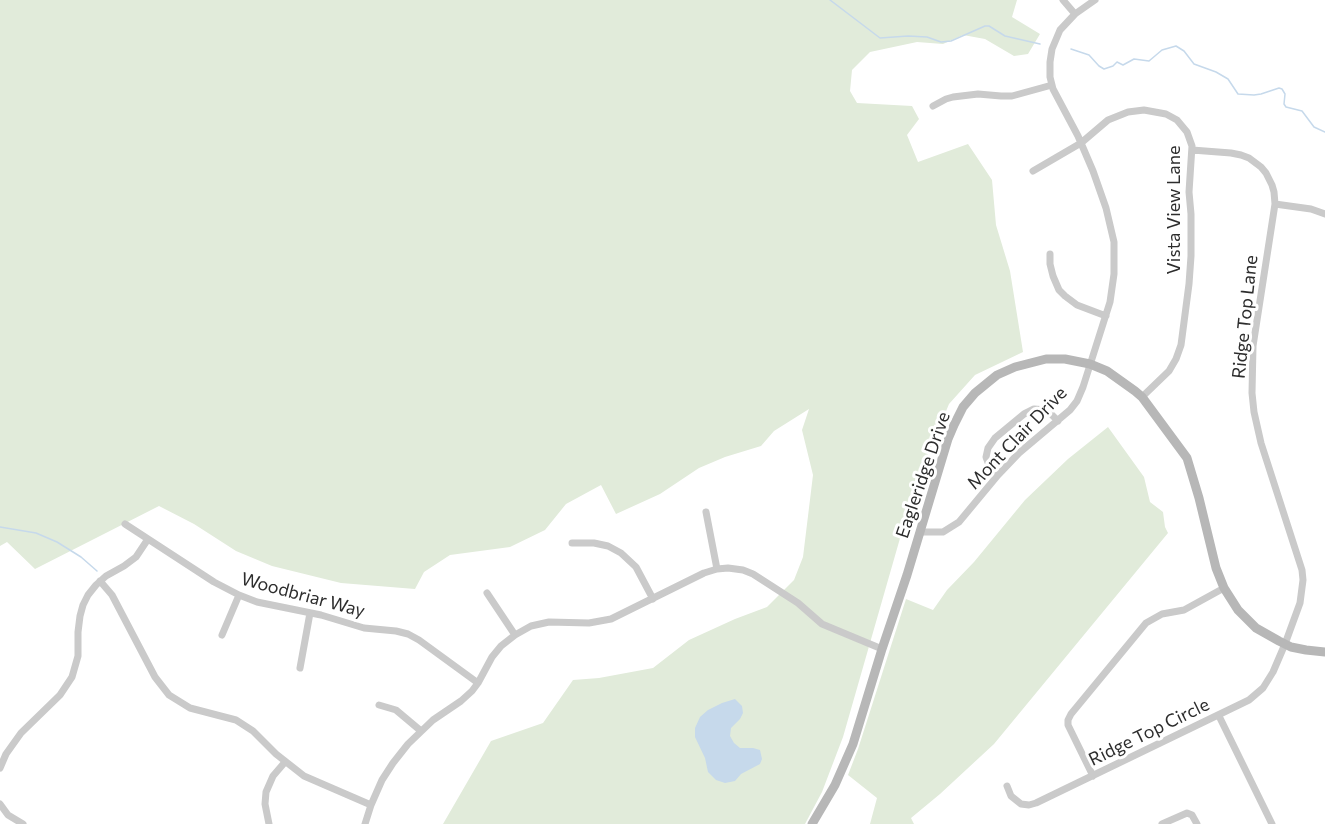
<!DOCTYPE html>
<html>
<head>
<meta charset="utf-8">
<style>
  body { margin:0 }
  canvas { display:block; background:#fff }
</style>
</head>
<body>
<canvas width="1325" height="824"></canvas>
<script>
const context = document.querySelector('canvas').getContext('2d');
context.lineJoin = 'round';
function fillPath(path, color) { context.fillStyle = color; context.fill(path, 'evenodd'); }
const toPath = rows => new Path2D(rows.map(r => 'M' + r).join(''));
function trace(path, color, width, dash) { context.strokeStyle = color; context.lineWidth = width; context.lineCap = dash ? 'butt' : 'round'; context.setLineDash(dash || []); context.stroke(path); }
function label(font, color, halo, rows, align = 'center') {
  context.font = font + ' Commissioner,sans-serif'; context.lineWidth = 6; context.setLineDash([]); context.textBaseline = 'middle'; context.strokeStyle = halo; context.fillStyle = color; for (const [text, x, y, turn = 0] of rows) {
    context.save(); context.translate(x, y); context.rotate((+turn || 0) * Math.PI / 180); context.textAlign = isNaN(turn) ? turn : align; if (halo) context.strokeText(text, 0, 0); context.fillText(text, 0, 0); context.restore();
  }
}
fillPath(toPath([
  [0,0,1017,0,1012,17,1040,34,1028,54,1014,56,985,39,963,35,943,44,917,42,870,52,852,70,850,91,857,103,912,106,919,119,907,135,918,162,968,144,992,180,996,225,1010,271,1023,352,975,375,949,404,915,486,843,737,822,792,805,824,443,824,491,741,543,723,573,680,599,678,653,668,689,640,735,619,767,607,794,580,803,557,813,475,802,430,809,409,774,431,761,446,725,457,699,468,660,494,616,514,601,485,566,504,545,530,510,547,450,555,424,572,415,589,341,583,272,566,236,551,194,524,159,506,35,569,7,542,0,546],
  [1108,427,1144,477,1150,502,1163,512,1165,527,1168,533,994,744,940,794,911,818,914,824,870,824,877,798,848,775,858,749,906,599,933,610,947,590,974,562,1025,500,1068,459]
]), '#e1ebda');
fillPath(toPath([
  [735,699,742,706,743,713,740,719,731,728,730,736,734,743,740,748,753,748,760,750,762,759,760,764,741,774,735,781,725,783,716,780,708,772,705,758,695,737,695,728,700,717,708,710,722,703]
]), '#c6d9eb');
trace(toPath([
  [830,0,880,38,908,36,927,37,941,42,951,41,985,26,989,26,1005,36,1040,44],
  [1071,49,1089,55,1099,66,1104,69,1113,66,1117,62,1123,65,1134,59,1149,61,1162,50,1176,46,1184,51,1194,64,1216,72,1228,79,1238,94,1254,95,1261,94,1279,88,1282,89,1285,94,1284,104,1286,107,1302,111,1314,127,1325,132],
  [0,527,36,533,57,542,81,557,97,571]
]), '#c6d9eb', 1.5);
trace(toPath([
  [1063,0,1075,14],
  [933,106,946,99,953,97,978,94,1001,96,1012,96,1052,85],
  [1033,171,1081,143,1108,120,1128,112,1144,110,1166,114,1177,120,1187,132,1192,146,1189,192,1191,214,1191,256,1189,284,1181,345,1176,359,1169,371,1142,397],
  [1275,204,1311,209,1325,214],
  [1050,254,1050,264,1053,276,1059,290,1065,296,1077,305,1106,316],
  [998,475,990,468,986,457,988,448,995,438,1024,414,1034,409,1047,410,1058,421],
  [706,512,717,569],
  [125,524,214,582,239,595,257,602,321,615,364,628,396,631,408,634,419,640,478,683],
  [920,532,943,532,959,522,998,475,1019,453,1070,410,1077,401,1083,387,1110,302,1114,274,1114,242,1106,208,1093,171,1078,136,1053,89,1050,77,1050,62,1052,49,1060,30,1075,14,1095,0],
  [572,543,594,543,608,546,621,553,636,567,653,599],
  [100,581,112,595,155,677,169,695,190,708,236,720,253,731,276,754,304,776,371,805],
  [487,593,515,635],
  [222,635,239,595],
  [300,668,310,613],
  [379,705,396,710,421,731],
  [1219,716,1272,824],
  [0,768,6,754,21,733,60,695,72,677,78,656,78,632,80,616,83,605,88,595,96,585,106,576,124,566,136,557,148,539],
  [1093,776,1068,725,1068,720,1071,714,1146,623,1162,614,1184,610,1224,588],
  [1007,786,1011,796,1021,804,1029,805,1036,803,1249,700,1263,688,1273,672,1285,644,1300,603,1303,580,1302,570,1261,443,1254,412,1252,393,1253,346,1275,204,1274,192,1272,185,1266,173,1261,167,1249,158,1241,155,1231,153,1192,150],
  [0,804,8,815,23,824],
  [269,824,265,804,266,792,273,776,285,762],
  [365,824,371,805,382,780,393,763,408,744,433,720,461,701,472,691,478,683,492,657,501,646,515,635,531,626,549,622,589,623,611,619,704,573,717,569,728,568,743,570,753,574,798,603,822,624,882,649],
  [1162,824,1187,813,1192,815,1197,824]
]), '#cacaca', 7);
trace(toPath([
  [812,824,835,785,853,744,882,649,907,575,948,439,954,425,963,407,975,393,997,375,1015,367,1046,359,1065,359,1090,364,1107,371,1135,391,1142,397,1187,458,1199,498,1216,568,1224,588,1238,610,1256,628,1279,641,1291,647,1306,650,1325,652]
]), '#b7b7b7', 9);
label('18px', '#2d2d2d', '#fff', [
  ["Vista View Lane",1174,210,-90],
  ["Ridge Top Lane",1245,317,-84],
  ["Mont Clair Drive",1017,438,-46],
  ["Eagleridge Drive",923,475,-71],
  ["Woodbriar Way",303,595,15],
  ["Ridge Top Circle",1149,732,-26]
]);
</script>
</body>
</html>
